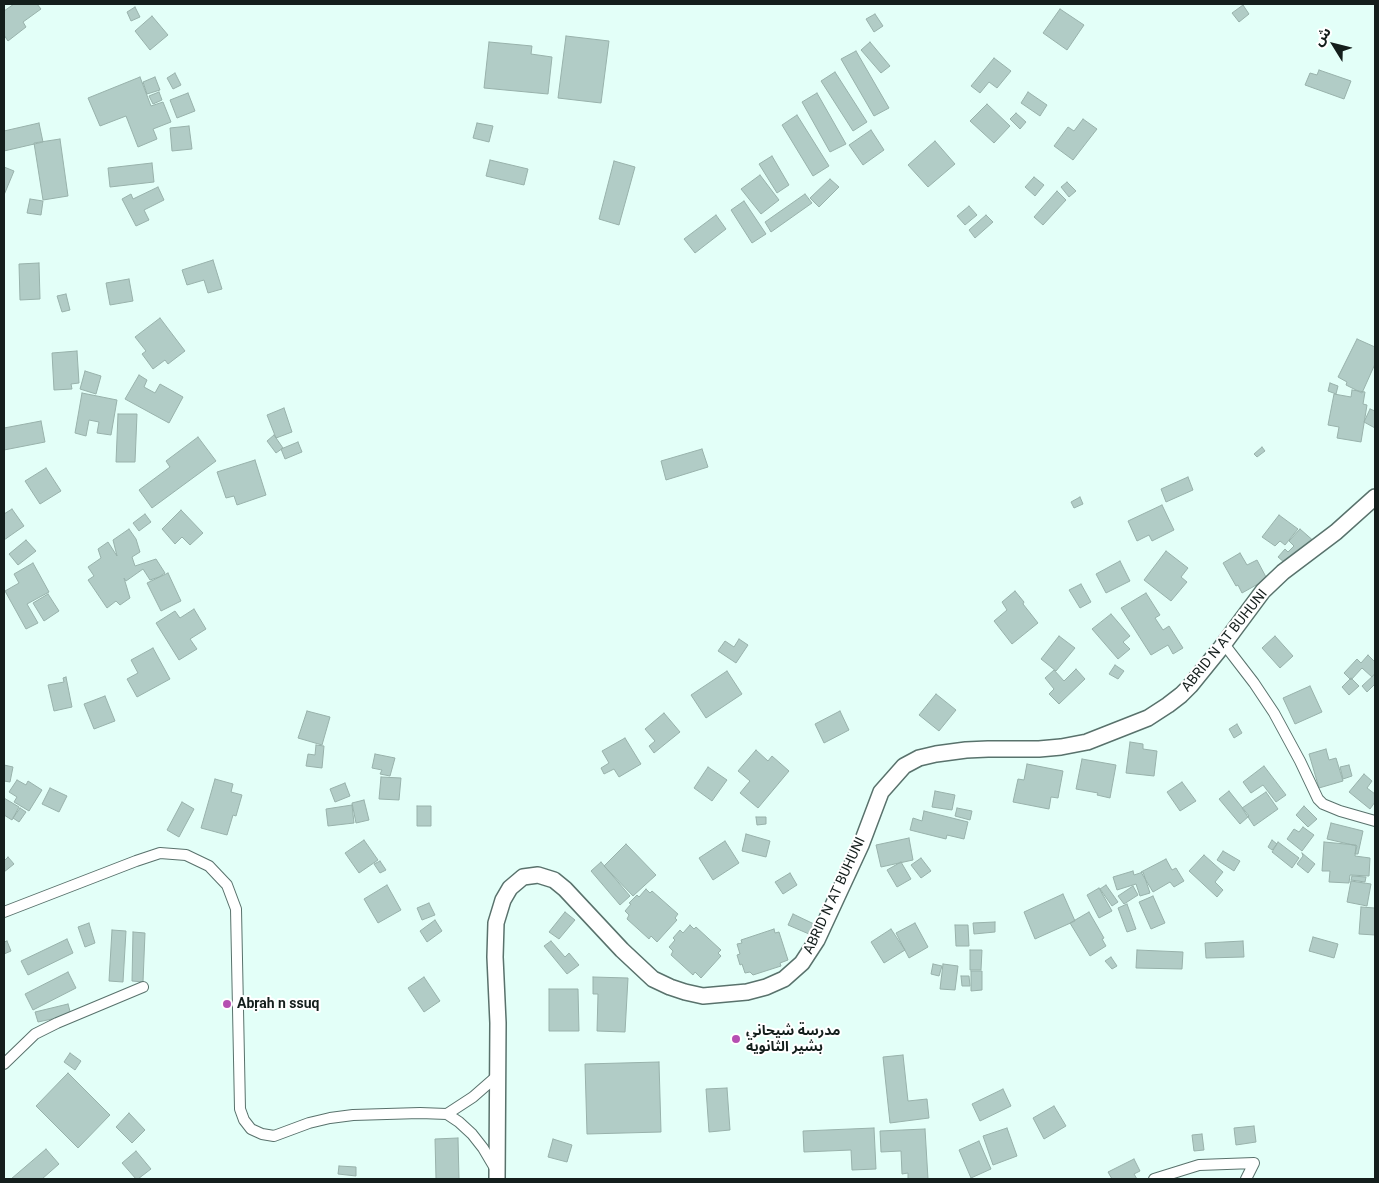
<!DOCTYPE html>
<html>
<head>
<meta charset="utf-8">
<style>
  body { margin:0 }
  #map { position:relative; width:1379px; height:1183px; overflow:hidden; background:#e3fff8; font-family:Roboto,"Noto Sans Arabic",sans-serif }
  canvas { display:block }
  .frame { position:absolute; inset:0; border:5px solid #141e1c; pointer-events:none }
  .north { position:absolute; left:1309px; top:20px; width:50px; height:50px; -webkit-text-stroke:4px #fff; paint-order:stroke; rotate:306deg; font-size:14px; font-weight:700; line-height:20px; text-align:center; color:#141e1c }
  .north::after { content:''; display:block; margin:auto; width:18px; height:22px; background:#141e1c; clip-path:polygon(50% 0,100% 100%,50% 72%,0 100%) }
</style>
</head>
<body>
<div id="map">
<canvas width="1379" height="1183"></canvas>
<div class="frame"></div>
<div class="north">ش</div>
</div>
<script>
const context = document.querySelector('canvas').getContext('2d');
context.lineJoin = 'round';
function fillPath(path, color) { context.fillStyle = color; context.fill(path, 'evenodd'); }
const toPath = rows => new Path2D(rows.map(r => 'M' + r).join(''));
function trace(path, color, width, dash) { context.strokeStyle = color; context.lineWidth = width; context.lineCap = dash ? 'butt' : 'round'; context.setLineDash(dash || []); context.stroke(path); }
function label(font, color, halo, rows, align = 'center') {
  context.font = font + ' Roboto,"Noto Sans Arabic",sans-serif'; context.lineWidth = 4; context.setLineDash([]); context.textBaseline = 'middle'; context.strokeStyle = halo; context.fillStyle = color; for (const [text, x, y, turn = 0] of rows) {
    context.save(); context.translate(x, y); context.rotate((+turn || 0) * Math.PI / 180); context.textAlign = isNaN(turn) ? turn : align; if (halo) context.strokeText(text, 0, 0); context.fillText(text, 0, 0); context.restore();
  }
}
const building = toPath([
  [14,4,37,4,41,9,23,22,26,27,8,41,4,35,4,11,14,4],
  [1243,5,1249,14,1239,22,1232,13,1243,5],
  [135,7,140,17,131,21,127,12,135,7],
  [1060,9,1084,25,1067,50,1043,33,1060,9],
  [875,14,883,26,874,32,866,19,875,14],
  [152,16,168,35,150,50,135,31,152,16],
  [566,36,609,41,601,103,558,98,566,36],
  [489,42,532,46,531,54,552,57,548,94,484,88,489,42],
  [870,42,890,66,881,73,861,50,870,42],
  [856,51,889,108,874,116,841,59,856,51],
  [994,58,1011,71,997,88,989,82,980,93,971,86,994,58],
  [1319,70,1351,81,1344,99,1305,85,1310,73,1317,75,1319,70],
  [835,72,867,122,853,131,821,81,835,72],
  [175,73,181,85,173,89,167,78,175,73],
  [140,77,151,106,163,102,171,122,153,129,157,139,138,147,126,116,100,126,88,98,140,77],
  [155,77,160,90,147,94,143,82,155,77],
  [159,92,162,100,153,104,149,96,159,92],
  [1028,92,1047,105,1040,116,1021,103,1028,92],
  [188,93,195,111,177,118,170,100,188,93],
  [817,93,846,144,830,152,802,102,817,93],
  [987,104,1010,126,994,143,970,121,987,104],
  [1016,113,1026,122,1020,129,1010,119,1016,113],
  [797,115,829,166,813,176,782,125,797,115],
  [1083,119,1097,129,1073,160,1054,146,1068,127,1074,131,1083,119],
  [39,123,43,142,4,151,4,131,39,123],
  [477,123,493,126,489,142,473,138,477,123],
  [189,126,192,149,172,151,170,128,189,126],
  [871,130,884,150,863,165,849,145,871,130],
  [60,139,68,196,43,200,34,143,60,139],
  [935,141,955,164,928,187,908,165,935,141],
  [772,156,789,185,777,193,759,164,772,156],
  [490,160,528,169,524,185,486,176,490,160],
  [614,161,635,167,619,225,599,219,614,161],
  [152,163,154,182,110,187,108,168,152,163],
  [4,167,14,171,4,195,4,167],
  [760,175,779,200,761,214,741,189,760,175],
  [1034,177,1044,185,1035,196,1025,187,1034,177],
  [830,179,839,187,819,207,810,198,830,179],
  [1067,182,1076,191,1069,197,1061,187,1067,182],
  [158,187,164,200,144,210,149,220,136,226,122,199,131,194,133,199,158,187],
  [1057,191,1066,200,1043,225,1034,217,1057,191],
  [805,194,812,203,771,232,765,222,805,194],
  [30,199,43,201,41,215,27,213,30,199],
  [744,201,766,234,752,243,731,210,744,201],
  [969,206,977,215,965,225,957,216,969,206],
  [716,215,726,229,695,253,684,239,716,215],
  [986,215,993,222,975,238,969,230,986,215],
  [213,260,222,289,208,293,204,280,187,285,182,270,213,260],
  [39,263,40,299,20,300,19,264,39,263],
  [129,279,133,301,110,305,106,283,129,279],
  [66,294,70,310,62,312,57,296,66,294],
  [160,318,185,351,168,364,165,360,153,369,142,354,146,351,135,337,160,318],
  [1357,339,1375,347,1375,364,1362,393,1346,385,1347,382,1338,377,1357,339],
  [77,351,79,383,71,384,72,389,54,390,52,353,77,351],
  [85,371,101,376,96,394,80,389,85,371],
  [139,375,147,380,144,387,155,393,160,384,183,397,169,423,125,399,139,375],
  [1330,383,1338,386,1336,394,1328,391,1330,383],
  [1352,390,1365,392,1363,404,1367,405,1361,442,1337,438,1339,427,1328,425,1334,394,1351,397,1352,390],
  [82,393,117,400,111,435,97,433,99,422,89,420,86,436,75,433,82,393],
  [284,408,292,432,276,438,267,415,284,408],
  [1370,409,1375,411,1375,428,1364,422,1370,409],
  [118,414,137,414,135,462,116,462,118,414],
  [41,421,45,442,4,450,4,428,41,421],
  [274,435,283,448,276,453,267,441,274,435],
  [198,437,216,461,152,508,139,490,170,467,166,461,198,437],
  [298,442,302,452,285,459,281,449,298,442],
  [1262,447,1265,451,1257,457,1254,454,1262,447],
  [702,449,708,467,666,480,661,461,702,449],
  [255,460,266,495,237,505,234,496,226,498,217,472,255,460],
  [46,468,61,491,40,504,25,481,46,468],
  [1188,477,1193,490,1166,502,1161,489,1188,477],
  [1080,497,1083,504,1074,508,1071,502,1080,497],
  [1162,505,1174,530,1152,541,1149,535,1137,541,1128,521,1162,505],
  [12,509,24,526,4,540,4,514,12,509],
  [181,510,203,533,190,545,182,537,175,544,162,529,181,510],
  [145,514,151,522,139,531,133,523,145,514],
  [1279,515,1298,529,1285,545,1280,541,1275,546,1262,537,1279,515],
  [129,529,136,539,140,552,132,557,135,566,156,559,165,573,159,577,150,580,143,569,126,581,124,578,130,598,120,605,116,601,107,608,88,580,94,576,88,567,101,558,98,549,108,542,117,556,113,540,129,529],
  [1300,529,1316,543,1292,569,1278,557,1285,549,1288,552,1294,546,1289,541,1300,529],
  [26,540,36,551,18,565,9,554,26,540],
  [1166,551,1188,568,1181,577,1187,582,1171,601,1144,580,1166,551],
  [1240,553,1247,565,1257,560,1267,579,1242,593,1238,585,1236,586,1223,563,1240,553],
  [1120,561,1130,581,1106,593,1096,574,1120,561],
  [33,563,49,592,27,604,38,623,26,629,5,591,19,583,14,574,33,563],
  [168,573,181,601,161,611,147,583,168,573],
  [1081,584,1091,602,1080,608,1069,590,1081,584],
  [1015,591,1024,602,1023,604,1038,623,1012,644,994,621,1007,610,1002,602,1015,591],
  [1146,593,1160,615,1155,618,1163,630,1169,626,1183,648,1173,654,1168,645,1151,655,1121,608,1146,593],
  [48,594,59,611,44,621,33,603,48,594],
  [194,609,206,629,190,639,197,649,179,660,156,623,175,611,180,618,194,609],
  [1111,614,1130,636,1123,642,1130,649,1118,659,1092,629,1111,614],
  [1059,636,1075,648,1056,671,1041,659,1059,636],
  [1275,636,1293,656,1280,668,1262,648,1275,636],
  [739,639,748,645,736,663,718,651,725,641,734,647,739,639],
  [153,648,170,679,137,697,127,679,138,673,131,660,153,648],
  [1368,655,1375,662,1375,673,1372,677,1362,668,1351,680,1344,673,1357,659,1361,663,1368,655],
  [1115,665,1124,671,1118,679,1109,674,1115,665],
  [1076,669,1085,679,1059,704,1049,694,1054,689,1045,678,1054,670,1064,681,1076,669],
  [727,671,742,694,706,718,691,695,727,671],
  [1375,674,1375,684,1367,692,1362,686,1375,674],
  [66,677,72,707,54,711,48,685,64,682,63,678,66,677],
  [1351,678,1359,686,1349,695,1342,687,1351,678],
  [1310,686,1322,712,1295,724,1283,698,1310,686],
  [936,694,956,710,939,731,919,715,936,694],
  [105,696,115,721,94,729,84,704,105,696],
  [307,711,330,717,322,745,298,738,307,711],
  [840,711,849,730,824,743,815,724,840,711],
  [664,713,680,732,654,753,649,746,655,741,645,729,664,713],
  [1237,724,1242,733,1234,738,1229,729,1237,724],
  [625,738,641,764,619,777,614,769,604,774,601,768,609,763,602,751,625,738],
  [1130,742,1143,744,1143,749,1157,751,1154,776,1126,773,1130,742],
  [316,745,324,746,322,768,306,766,308,754,315,755,316,745],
  [1326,749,1329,760,1336,758,1343,781,1319,788,1309,754,1326,749],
  [756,750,768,761,772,756,789,771,758,808,740,793,750,781,738,771,756,750],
  [375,754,395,758,390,776,380,774,382,770,372,768,375,754],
  [1082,759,1116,765,1110,798,1097,795,1098,793,1076,789,1082,759],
  [1027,764,1063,771,1058,798,1051,797,1049,809,1013,802,1018,779,1024,780,1027,764],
  [4,765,13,767,10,782,4,781,4,765],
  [1349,765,1352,776,1343,779,1340,767,1349,765],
  [1264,766,1286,795,1276,802,1263,785,1251,793,1243,782,1264,766],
  [708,767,727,780,712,801,694,788,708,767],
  [1364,774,1372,781,1367,788,1375,794,1375,802,1370,809,1349,792,1364,774],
  [381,777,401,778,399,800,379,799,381,777],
  [215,779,233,784,231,792,242,795,236,816,233,815,227,835,201,828,215,779],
  [17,780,26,785,28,781,42,790,29,811,14,802,17,797,9,792,17,780],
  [1182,782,1196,801,1180,811,1167,792,1182,782],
  [345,783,350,796,335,802,330,789,345,783],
  [50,788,67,796,59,812,42,804,50,788],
  [935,791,955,795,952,810,932,807,935,791],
  [1229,791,1249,816,1240,824,1219,799,1229,791],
  [1266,792,1278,809,1254,826,1242,808,1266,792],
  [4,798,19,807,12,820,4,815,4,798],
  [364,800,369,820,356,823,352,803,364,800],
  [182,802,194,809,179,837,167,830,182,802],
  [352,805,354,823,328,826,326,809,352,805],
  [417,806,431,806,431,826,417,826,417,806],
  [1304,806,1317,819,1308,827,1296,815,1304,806],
  [20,808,26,812,19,822,13,818,20,808],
  [957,808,972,811,970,820,955,816,957,808],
  [924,811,968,822,964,839,947,835,946,839,910,830,913,818,922,821,924,811],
  [756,817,766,817,766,824,757,825,756,817],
  [1331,823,1363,831,1358,854,1355,854,1357,846,1327,839,1331,823],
  [1303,827,1314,835,1302,851,1287,839,1294,829,1299,832,1303,827],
  [746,834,770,841,766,857,742,851,746,834],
  [909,838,913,860,881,867,876,845,909,838],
  [364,840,378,860,359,873,345,853,364,840],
  [1272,840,1277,844,1272,850,1268,847,1272,840],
  [725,841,739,863,713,880,699,858,725,841],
  [1278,842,1299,858,1292,868,1272,852,1278,842],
  [1324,842,1356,845,1355,856,1370,858,1369,876,1350,875,1349,883,1329,882,1330,871,1322,871,1324,842],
  [626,844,656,875,633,896,604,866,626,844],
  [1223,851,1240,861,1234,871,1217,860,1223,851],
  [1302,853,1315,864,1308,873,1297,864,1303,856,1302,853],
  [1204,855,1223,872,1215,882,1223,890,1217,897,1189,871,1204,855],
  [8,857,14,864,4,872,4,861,8,857],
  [921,858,931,871,921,878,911,865,921,858],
  [1166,859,1172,870,1176,868,1184,881,1174,887,1170,882,1153,892,1141,872,1166,859],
  [380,861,386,870,380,873,374,864,380,861],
  [601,862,630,896,620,905,591,871,601,862],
  [901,862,911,879,897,887,887,870,901,862],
  [1133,871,1134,875,1143,872,1150,893,1140,896,1136,884,1117,890,1113,877,1133,871],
  [790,873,797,885,783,894,775,882,790,873],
  [1352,876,1366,877,1365,882,1351,880,1352,876],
  [1351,881,1371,884,1367,906,1347,902,1351,881],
  [387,885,401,910,378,923,364,899,387,885],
  [1106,885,1118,902,1112,906,1100,889,1106,885],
  [1133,886,1138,895,1124,904,1118,896,1133,886],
  [1099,888,1112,911,1099,918,1087,895,1099,888],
  [646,889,650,893,652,891,678,914,675,918,677,920,657,942,651,936,649,939,627,919,629,915,625,911,631,904,629,903,637,895,639,897,646,889],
  [1063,894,1075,921,1035,939,1024,912,1063,894],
  [1153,896,1165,923,1151,929,1139,902,1153,896],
  [429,903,435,915,422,920,417,908,429,903],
  [1127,904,1136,929,1127,932,1118,908,1127,904],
  [1361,907,1375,908,1375,935,1359,934,1361,907],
  [565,912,575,920,559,939,549,932,565,912],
  [1089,912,1104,938,1102,939,1106,946,1090,956,1070,923,1089,912],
  [793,914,814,924,809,934,788,925,793,914],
  [435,920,442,931,427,942,420,931,435,920],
  [995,922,995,932,974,934,973,923,995,922],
  [89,923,95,943,85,947,78,927,89,923],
  [915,923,928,947,909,958,896,933,915,923],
  [690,925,694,929,696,927,721,950,718,953,721,956,701,978,695,972,693,975,671,955,673,951,669,947,675,940,673,938,680,930,683,933,690,925],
  [955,925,968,925,969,946,956,946,955,925],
  [774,929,775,933,779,932,788,960,780,963,781,966,753,975,750,972,745,973,742,964,740,965,737,955,740,954,737,944,742,943,741,940,774,929],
  [891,929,905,950,884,963,871,942,891,929],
  [112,930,126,931,123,982,109,981,112,930],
  [133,932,145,933,143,982,132,981,133,932],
  [1313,937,1338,944,1334,958,1309,951,1313,937],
  [67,939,73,953,28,975,21,961,67,939],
  [7,941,11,951,4,954,4,942,7,941],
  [551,941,565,957,569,953,579,965,567,974,544,946,551,941],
  [1243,941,1244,957,1206,958,1205,943,1243,941],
  [970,950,982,950,981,970,970,970,970,950],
  [1137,950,1183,952,1182,969,1136,968,1137,950],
  [1111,957,1117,966,1112,969,1105,961,1111,957],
  [933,964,942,966,939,976,931,974,933,964],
  [943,964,958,966,955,990,940,989,943,964],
  [971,971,982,971,982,990,971,991,971,971],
  [68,972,76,988,33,1010,25,994,68,972],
  [961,976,969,976,970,986,962,986,961,976],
  [424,977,440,1001,424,1012,408,988,424,977],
  [593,977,628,978,625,1032,597,1031,598,994,593,994,593,977],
  [549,989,578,989,579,1031,549,1031,549,989],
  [68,1004,71,1015,38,1022,35,1012,68,1004],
  [70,1053,81,1061,75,1070,64,1062,70,1053],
  [903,1055,908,1101,927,1099,929,1118,890,1123,883,1057,903,1055],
  [659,1062,661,1132,587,1134,585,1064,659,1062],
  [68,1073,110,1115,78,1148,36,1106,68,1073],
  [727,1088,730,1130,709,1132,706,1089,727,1088],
  [1003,1089,1011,1106,980,1121,972,1104,1003,1089],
  [1054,1106,1066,1126,1044,1139,1033,1118,1054,1106],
  [129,1113,145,1130,132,1143,116,1127,129,1113],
  [1254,1126,1256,1142,1236,1145,1234,1128,1254,1126],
  [874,1128,876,1169,852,1170,851,1150,804,1152,803,1131,874,1128],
  [1007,1128,1017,1156,993,1165,983,1136,1007,1128],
  [925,1129,928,1179,908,1179,908,1173,902,1174,901,1151,881,1152,880,1131,925,1129],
  [1202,1134,1204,1150,1194,1151,1192,1135,1202,1134],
  [458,1138,459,1179,436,1179,435,1139,458,1138],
  [553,1139,572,1145,567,1162,548,1157,553,1139],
  [979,1141,991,1169,971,1178,959,1150,979,1141],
  [46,1149,59,1164,42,1179,11,1179,46,1149],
  [136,1151,151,1169,138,1179,136,1179,122,1163,136,1151],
  [1134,1159,1140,1171,1134,1174,1137,1179,1112,1179,1108,1172,1134,1159],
  [339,1166,356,1167,356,1176,338,1174,339,1166]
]);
fillPath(building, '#b1ccc6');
trace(building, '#98b2ab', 1);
const street = toPath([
  [1224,644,1254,683,1274,713,1300,761,1318,799,1323,804,1340,811,1375,821],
  [4,912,136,861,160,853,186,855,209,866,227,885,236,909,240,1109,244,1120,251,1129,262,1134,274,1136,309,1123,330,1118,353,1115,420,1113,447,1114,459,1122,472,1134,483,1148,496,1170],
  [4,1064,35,1034,57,1023,143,987],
  [447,1114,473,1097,497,1076],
  [1154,1179,1199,1165,1254,1163,1246,1179]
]);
const secondary = toPath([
  [497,1179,498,1023,495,957,496,923,503,900,510,888,523,877,538,875,554,880,565,889,622,950,653,979,670,987,685,992,703,996,747,992,766,987,784,979,802,963,817,940,861,845,881,792,904,766,919,758,936,754,966,750,988,749,1039,749,1061,747,1087,742,1148,718,1168,705,1181,695,1190,686,1220,649,1263,591,1283,572,1336,532,1375,497]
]);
trace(street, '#59726c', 12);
trace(secondary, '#59726c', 18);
trace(street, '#fff', 10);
trace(secondary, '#fff', 15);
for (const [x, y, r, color] of [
  [227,1004,5,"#b64fb2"],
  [736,1039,5,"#b64fb2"]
]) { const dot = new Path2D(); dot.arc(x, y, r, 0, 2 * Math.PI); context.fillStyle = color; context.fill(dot); trace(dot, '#fff', 2); }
label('14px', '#141e1c', '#fff', [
  ["ABRID N AT BUHUNI",1225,641,-51],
  ["ABRID N AT BUHUNI",835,896,-65]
]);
label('bold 14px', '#141e1c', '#fff', [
  ["Abṛah n ssuq",237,1004],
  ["مدرسة شيحاني",746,1031],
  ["بشير الثانوية",746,1047]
], 'left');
</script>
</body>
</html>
